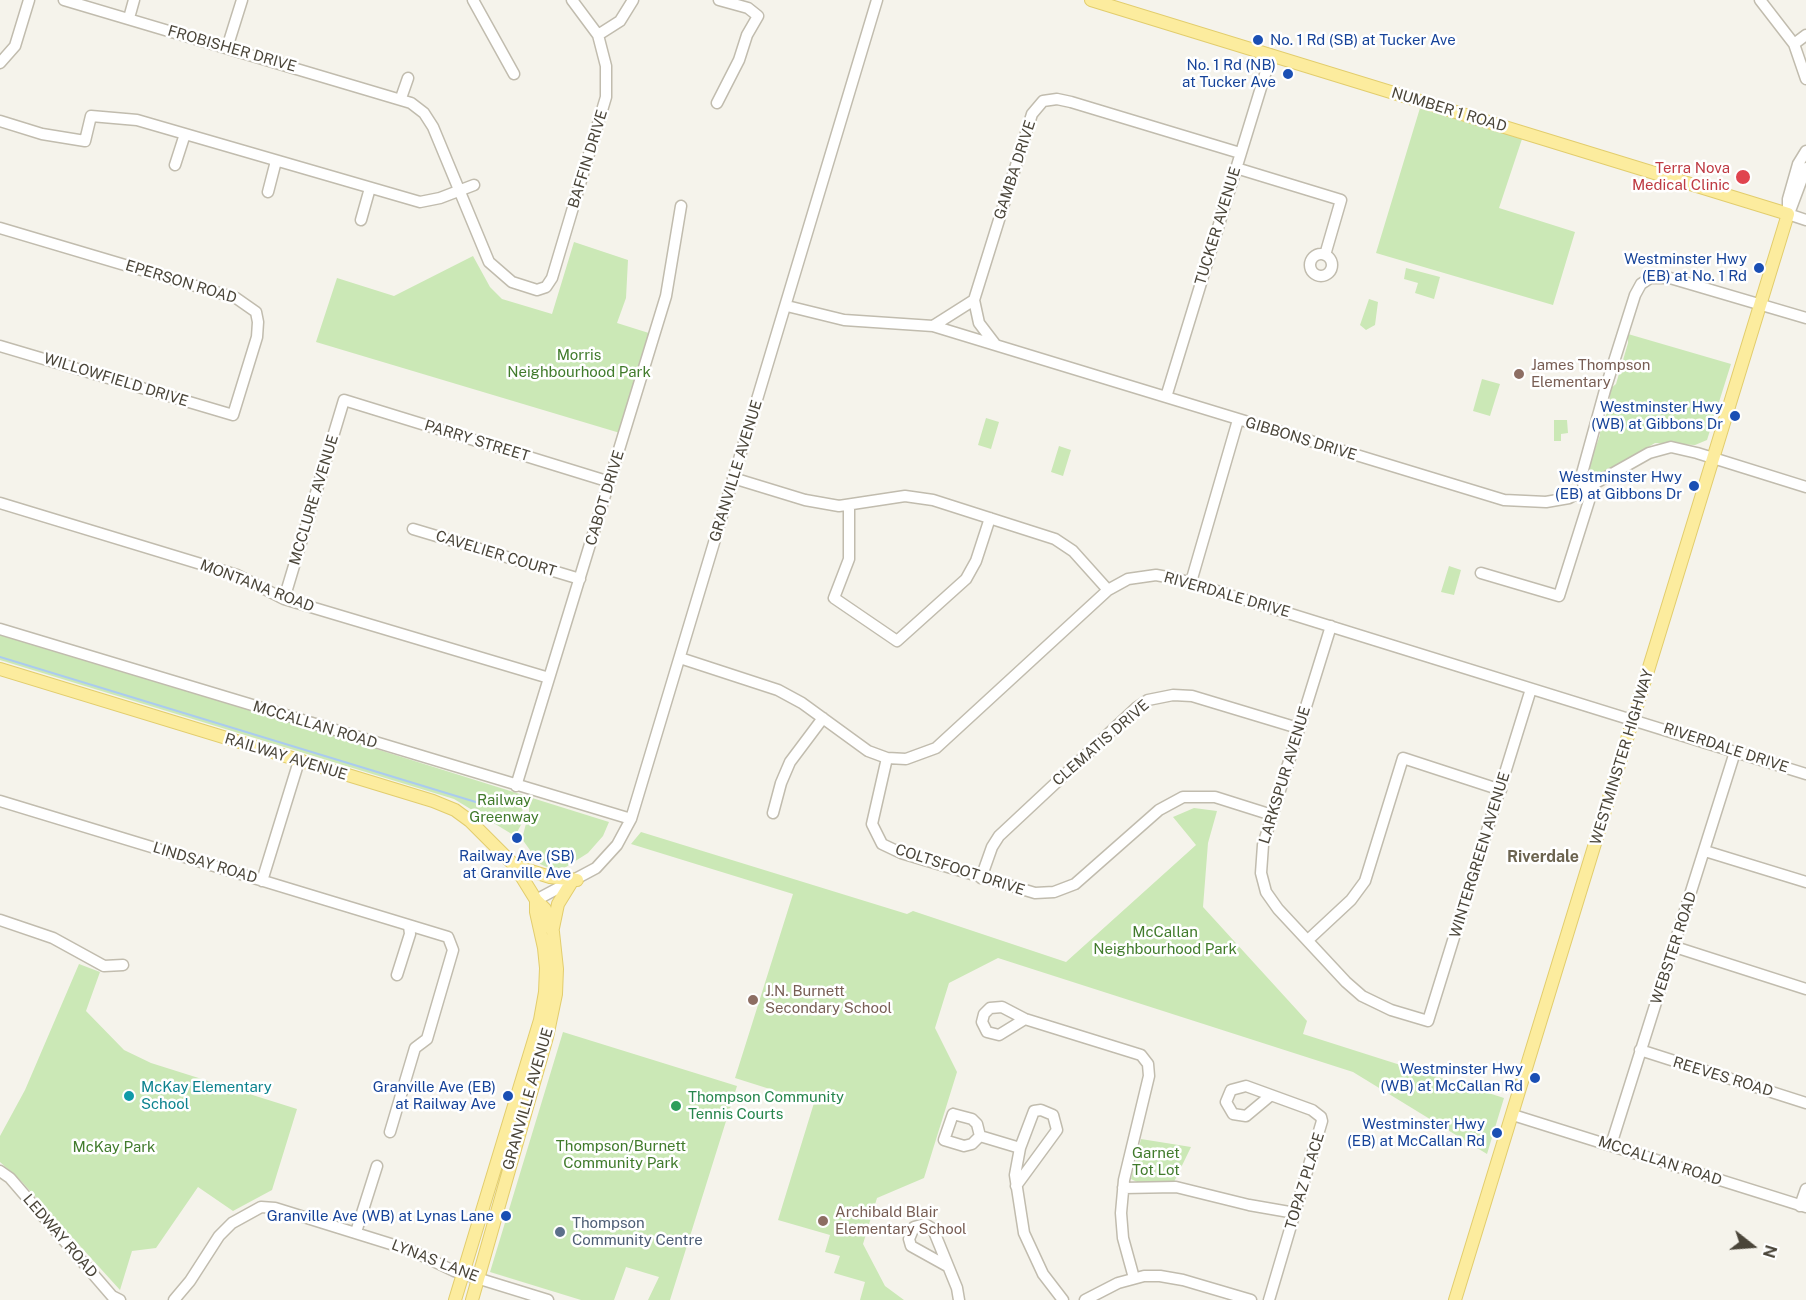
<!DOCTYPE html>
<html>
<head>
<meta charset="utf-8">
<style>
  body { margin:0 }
  #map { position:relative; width:1806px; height:1300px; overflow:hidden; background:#f5f3eb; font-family:"Public Sans",sans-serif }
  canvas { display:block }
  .north { position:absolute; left:1722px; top:1216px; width:60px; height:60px; -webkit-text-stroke:4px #fff; paint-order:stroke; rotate:107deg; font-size:16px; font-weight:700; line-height:24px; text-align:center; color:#4a4539 }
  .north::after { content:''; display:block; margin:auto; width:21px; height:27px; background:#4a4539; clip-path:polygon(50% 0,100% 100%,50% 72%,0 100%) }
</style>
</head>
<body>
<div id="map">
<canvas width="1806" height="1300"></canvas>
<div class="north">N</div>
</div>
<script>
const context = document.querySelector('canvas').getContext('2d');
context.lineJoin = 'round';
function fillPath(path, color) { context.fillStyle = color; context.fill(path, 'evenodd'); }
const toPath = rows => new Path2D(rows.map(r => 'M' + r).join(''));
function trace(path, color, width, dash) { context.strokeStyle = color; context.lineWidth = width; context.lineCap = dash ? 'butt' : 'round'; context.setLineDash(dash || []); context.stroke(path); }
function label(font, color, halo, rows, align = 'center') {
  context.font = font + ' "Public Sans",sans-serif'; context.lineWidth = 5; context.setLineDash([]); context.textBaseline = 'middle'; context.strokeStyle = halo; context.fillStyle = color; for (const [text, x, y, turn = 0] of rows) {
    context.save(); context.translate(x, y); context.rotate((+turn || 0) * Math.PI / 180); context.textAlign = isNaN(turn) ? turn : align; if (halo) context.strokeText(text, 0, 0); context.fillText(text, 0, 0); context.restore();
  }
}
fillPath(toPath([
  [1420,108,1522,139,1499,208,1575,232,1553,305,1376,253],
  [574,242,628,260,626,298,617,323,652,334,620,433,316,342,337,278,394,296,473,256,490,287,502,299,552,314],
  [1406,268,1440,277,1434,299,1415,293,1418,283,1404,279],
  [1369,299,1378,302,1375,325,1366,330,1360,325],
  [1628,334,1731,364,1707,440,1695,445,1655,443,1596,478,1592,477,1589,466,1600,435,1600,424,1605,419,1610,401,1610,389,1616,384,1628,343],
  [1482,379,1500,384,1490,416,1473,411],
  [986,418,999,422,991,449,978,445],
  [1554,420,1567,420,1568,433,1561,434,1561,441,1554,441],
  [1059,446,1071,450,1063,476,1051,472],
  [1449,566,1461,570,1454,595,1441,592],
  [0,631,523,795,522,823,515,836,454,799,0,660],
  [529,797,609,822,603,836,588,853,566,867,551,869,540,864,522,839,529,812],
  [1194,808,1217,811,1208,843,1203,907,1307,1021,1303,1034,1504,1098,1487,1154,1353,1072,998,958,949,983,935,1028,957,1072,924,1178,877,1198,863,1244,885,1286,904,1300,860,1300,865,1282,834,1273,840,1256,825,1252,830,1235,778,1220,814,1103,735,1078,793,894,631,844,641,832,907,914,913,911,1066,962,1196,845,1173,817],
  [79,964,100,972,86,1011,124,1050,151,1063,297,1109,272,1190,233,1211,198,1187,156,1248,132,1251,120,1290,22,1182,0,1162,0,1136,25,1090],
  [563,1032,737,1086,670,1300,648,1300,659,1277,626,1267,614,1300,581,1300,490,1272],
  [1141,1139,1191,1147,1174,1182,1139,1183,1131,1179]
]), '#cbe8b6');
trace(toPath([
  [0,657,479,803]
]), '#aacbef', 2);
const minor = toPath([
  [64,0,411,103,424,113,433,127,489,262,512,282,537,290,546,287,552,278,606,97,606,66,598,35,572,0],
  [473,0,514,74],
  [1760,0,1794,44,1806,79],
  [129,18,134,0],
  [598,35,620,21,633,0],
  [1794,44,1806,35],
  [227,48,242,0],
  [0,63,15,46,29,0],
  [401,98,408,78],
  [717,103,739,60,747,35,758,16,748,8,719,0],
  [0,121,42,134,85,141,91,116,137,120,420,202,440,198,474,185],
  [175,165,185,134],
  [1236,168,1341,200,1325,255],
  [268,192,276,161],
  [1790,211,1806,168],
  [1788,214,1788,199,1798,164,1806,151],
  [1788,214,1806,220],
  [361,220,370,188],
  [0,228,236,298,256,312,258,322,257,337,233,415,0,346],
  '1310 265a11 11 0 1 1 22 0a11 11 0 1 1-22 0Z',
  [974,300,979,323,995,344],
  [787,306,844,320,933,326,1504,500,1546,502,1569,498,1649,453,1671,447,1697,453,1806,487],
  [933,326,974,300,1032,114,1043,101,1057,99,1071,102,1240,153],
  [1166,397,1271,55],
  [733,478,805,500,839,506,905,496,933,500,1055,539,1073,551,1108,590],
  [0,503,237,575,284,599,549,678],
  [849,506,849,559,834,598,897,641,966,579,976,561,990,518],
  [413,529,580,579],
  [1481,573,1559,596,1589,501,1581,477,1605,390,1635,295,1641,284,1650,278,1670,278,1806,318],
  [1191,582,1238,420],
  [284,599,344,400,610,482],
  [1331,626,1263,845,1261,873,1266,892,1278,909,1346,982,1362,996,1391,1010,1428,1021,1531,689],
  [0,629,631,819],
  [680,658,778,690,802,703,868,751,887,758,906,759,936,748,1108,590,1128,579,1156,575,1178,579,1806,774],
  [887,758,872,824,882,844,901,853,1035,893,1054,892,1075,884,1159,810,1183,797,1215,797,1272,815],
  [516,786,666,296,681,206],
  [0,801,448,937,453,950,427,1039,415,1048,390,1132],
  [773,813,781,783,790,762,823,718],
  [1705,851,1806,882],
  [981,878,992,847,999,836,1136,708,1148,700,1173,695,1192,696,1298,728],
  [262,881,299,761],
  [536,900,596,868,617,845,631,819,877,0],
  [0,920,53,938,104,966,123,965],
  [1308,940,1351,900,1365,881,1403,758,1501,790],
  [1675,947,1806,989],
  [397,975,410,934,409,926],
  [1025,1019,999,1035,987,1032,982,1022,984,1014,990,1008,1002,1007,1025,1019,1141,1055,1148,1064,1149,1076,1124,1180,1121,1213,1123,1238,1134,1278],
  [1640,1050,1806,1103],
  [953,1114,972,1119,977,1124,980,1136,972,1144,964,1146,944,1140,953,1114],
  [1513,1115,1806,1207],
  [980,1136,1020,1148,1015,1175,1024,1233,1043,1274,1063,1300],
  [1611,1145,1735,752],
  [0,1171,10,1178,112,1296,120,1300],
  [1016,1186,1057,1130,1053,1115,1041,1110,1034,1111,1020,1148],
  [1123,1188,1176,1187,1249,1205,1295,1213],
  [1800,1206,1806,1189],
  [356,1232,377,1166],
  [947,1266,911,1246,909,1239,914,1227,925,1224,933,1229,957,1288,959,1300],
  [174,1300,190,1281,219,1236,232,1223,261,1207,275,1208,410,1250,454,1271,548,1300],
  [1085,1300,1118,1283,1144,1276,1160,1276,1183,1280,1251,1300],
  [1269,1300,1322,1121,1321,1117,1312,1110,1246,1086,1231,1090,1226,1102,1233,1114,1246,1116,1270,1096]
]);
const major = toPath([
  [1091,0,1788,214,1455,1300],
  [0,669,433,801,455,810,470,821,515,866,536,900,545,909,553,932,557,969,556,994,547,1037,472,1300],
  [515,866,550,877,577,880],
  [553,928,558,904,571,883],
  [455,1300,540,1020,545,992,546,968,544,948,536,912,536,900]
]);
trace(minor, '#c1bcae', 13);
trace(major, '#e2cd6d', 14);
trace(minor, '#fff', 10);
trace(major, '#fcec9e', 12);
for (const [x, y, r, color] of [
  [1258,40,6,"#1a4fb4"],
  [1288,74,6,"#1a4fb4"],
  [1743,177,8,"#e0444e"],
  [1759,268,6,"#1a4fb4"],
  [1519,374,6,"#8d6e63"],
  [1735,416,6,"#1a4fb4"],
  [1694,486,6,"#1a4fb4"],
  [517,838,6,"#1a4fb4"],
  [753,1000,6,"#8d6e63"],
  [1535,1078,6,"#1a4fb4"],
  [129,1096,6,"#0f9aa8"],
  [508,1096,6,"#1a4fb4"],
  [676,1106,6,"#2e9e5b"],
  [1497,1133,6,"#1a4fb4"],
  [506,1216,6,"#1a4fb4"],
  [823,1221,6,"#8d6e63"],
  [560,1232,6,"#5c6f8a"]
]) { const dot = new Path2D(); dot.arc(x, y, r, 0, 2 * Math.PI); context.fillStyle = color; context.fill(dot); trace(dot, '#fff', 2); }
label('15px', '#164399', '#fff', [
  ["No. 1 Rd (SB) at Tucker Ave",1270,40,"left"],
  ["No. 1 Rd (NB)",1276,65],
  ["at Tucker Ave",1276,82],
  ["Westminster Hwy",1747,259],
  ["(EB) at No. 1 Rd",1747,276],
  ["Westminster Hwy",1723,407],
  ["(WB) at Gibbons Dr",1723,424],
  ["Westminster Hwy",1682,477],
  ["(EB) at Gibbons Dr",1682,494],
  ["Railway Ave (SB)",517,856,"center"],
  ["at Granville Ave",517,873,"center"],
  ["Westminster Hwy",1523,1069],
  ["(WB) at McCallan Rd",1523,1086],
  ["Granville Ave (EB)",496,1087],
  ["at Railway Ave",496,1104],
  ["Westminster Hwy",1485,1124],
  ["(EB) at McCallan Rd",1485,1141],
  ["Granville Ave (WB) at Lynas Lane",494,1216]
], 'right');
label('15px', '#4a4539', '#fff', [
  ["FROBISHER DRIVE",232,49,16],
  ["NUMBER 1 ROAD",1449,110,17],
  ["BAFFIN DRIVE",588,159,-73],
  ["GAMBA DRIVE",1015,170,-72],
  ["TUCKER AVENUE",1218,226,-73],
  ["EPERSON ROAD",181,282,17],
  ["WILLOWFIELD DRIVE",116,380,17],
  ["GIBBONS DRIVE",1301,439,17],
  ["PARRY STREET",477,441,17],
  ["GRANVILLE AVENUE",736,471,-73],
  ["CABOT DRIVE",605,498,-73],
  ["MCCLURE AVENUE",314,500,-73],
  ["CAVELIER COURT",496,554,17],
  ["MONTANA ROAD",257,586,21],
  ["RIVERDALE DRIVE",1227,595,16],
  ["MCCALLAN ROAD",315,725,17],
  ["CLEMATIS DRIVE",1101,743,-41],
  ["RIVERDALE DRIVE",1726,748,18],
  ["RAILWAY AVENUE",286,757,17],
  ["WESTMINSTER HIGHWAY",1622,757,-73],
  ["LARKSPUR AVENUE",1285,775,-73],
  ["WINTERGREEN AVENUE",1480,855,-73],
  ["LINDSAY ROAD",205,863,17],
  ["COLTSFOOT DRIVE",960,870,18],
  ["WEBSTER ROAD",1674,948,-72],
  ["REEVES ROAD",1723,1077,17],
  ["GRANVILLE AVENUE",528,1099,-74],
  ["MCCALLAN ROAD",1660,1161,18],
  ["TOPAZ PLACE",1305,1181,-73],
  ["LEDWAY ROAD",60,1236,49],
  ["LYNAS LANE",435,1261,21]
]);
label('15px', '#be3a42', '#fff', [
  ["Terra Nova",1730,168],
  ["Medical Clinic",1730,185]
], 'right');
label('15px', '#417b2c', '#fff', [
  ["Morris",579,355],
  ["Neighbourhood Park",579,372],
  ["Railway",504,800],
  ["Greenway",504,817],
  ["McCallan",1165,932],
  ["Neighbourhood Park",1165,949],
  ["Thompson/Burnett",621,1146],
  ["Community Park",621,1163],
  ["McKay Park",114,1147],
  ["Garnet",1156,1153],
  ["Tot Lot",1156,1170]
]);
label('15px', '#785e54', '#fff', [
  ["James Thompson",1531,365],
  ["Elementary",1531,382],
  ["J.N. Burnett",765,991],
  ["Secondary School",765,1008],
  ["Archibald Blair",835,1212],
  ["Elementary School",835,1229]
], 'left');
label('15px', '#0d838f', '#fff', [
  ["McKay Elementary",141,1087],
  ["School",141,1104]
], 'left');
label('15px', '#27864d', '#fff', [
  ["Thompson Community",688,1097],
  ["Tennis Courts",688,1114]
], 'left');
label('15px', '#4e5e75', '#fff', [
  ["Thompson",572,1223],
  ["Community Centre",572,1240]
], 'left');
label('bold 16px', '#6c6450', '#fff', [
  ["Riverdale",1543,857]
]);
</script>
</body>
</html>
